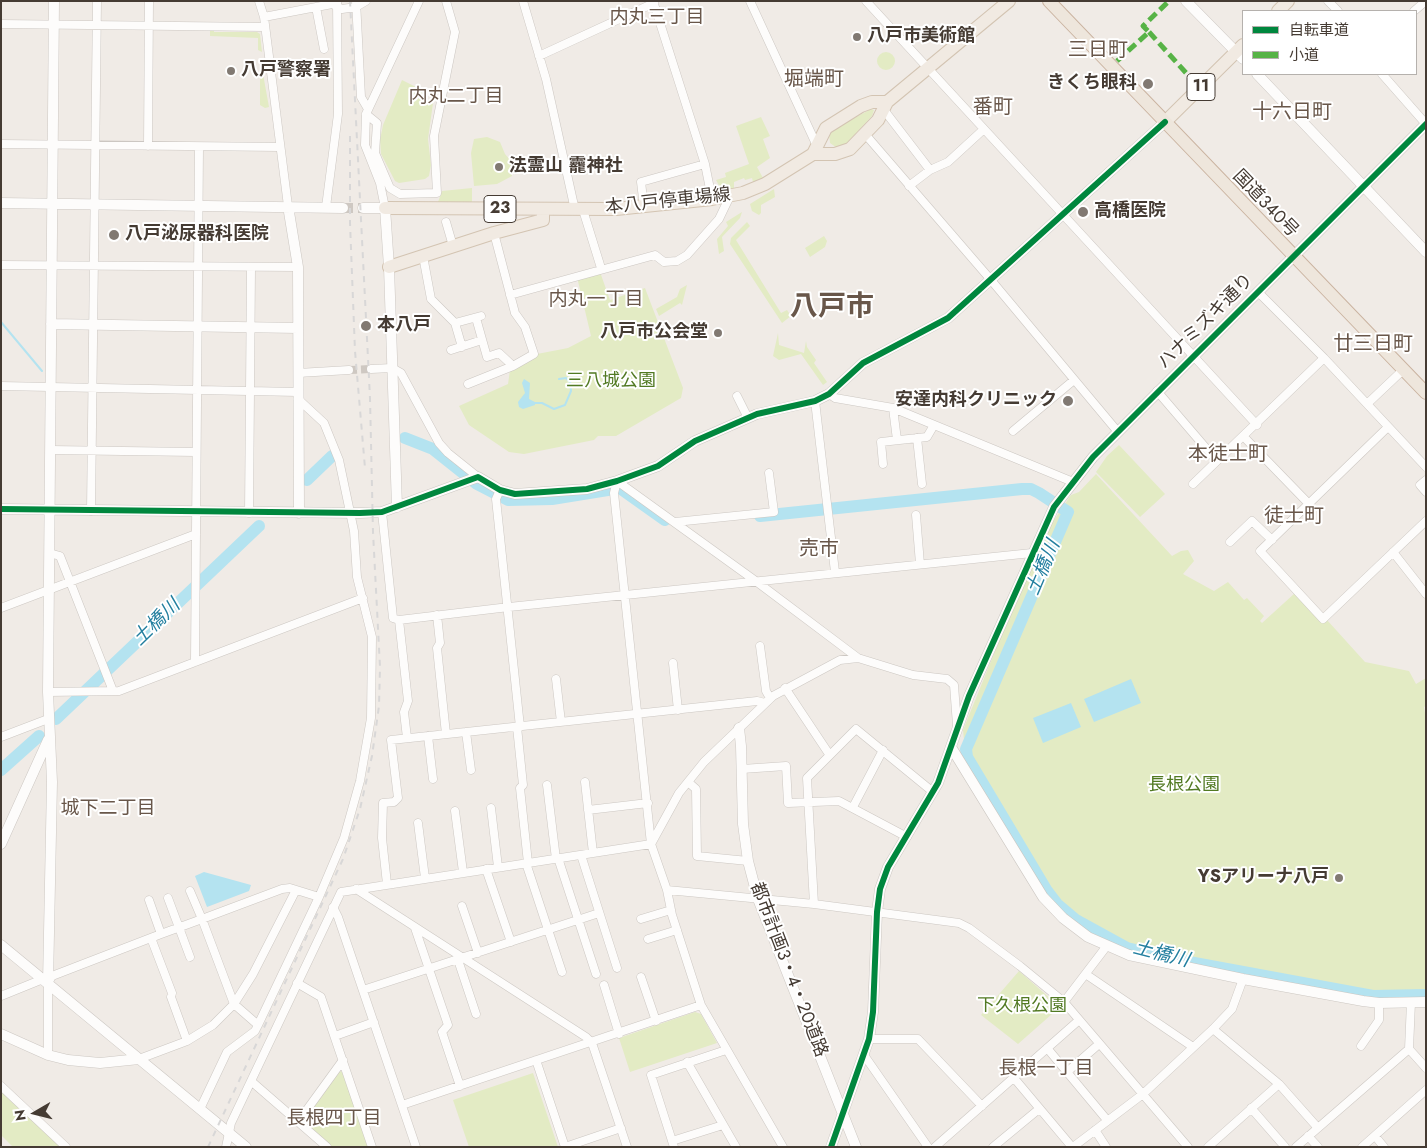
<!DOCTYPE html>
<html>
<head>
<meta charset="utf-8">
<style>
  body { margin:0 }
  #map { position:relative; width:1427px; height:1148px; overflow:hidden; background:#f0ebe6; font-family:Jost,"Noto Sans JP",sans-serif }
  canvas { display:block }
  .frame { position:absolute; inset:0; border:2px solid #453b33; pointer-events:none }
  .legend { position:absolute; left:1242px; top:10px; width:175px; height:65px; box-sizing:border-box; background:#fff; border:1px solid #b5b1ad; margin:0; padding:6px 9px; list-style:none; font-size:15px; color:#453b33 }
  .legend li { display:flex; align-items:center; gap:10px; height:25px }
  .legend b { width:25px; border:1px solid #b5b1ad }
  .north { position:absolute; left:10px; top:1088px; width:50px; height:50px; -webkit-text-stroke:4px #fff; paint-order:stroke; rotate:262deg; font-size:14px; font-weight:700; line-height:20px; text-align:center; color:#453b33 }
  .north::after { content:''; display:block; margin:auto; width:18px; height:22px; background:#453b33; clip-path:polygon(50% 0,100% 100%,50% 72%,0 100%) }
</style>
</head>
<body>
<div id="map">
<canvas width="1427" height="1148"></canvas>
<div class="frame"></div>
<ul class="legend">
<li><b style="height:6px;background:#00873e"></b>自転車道</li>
<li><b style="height:6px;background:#57b346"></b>小道</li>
</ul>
<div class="north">N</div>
</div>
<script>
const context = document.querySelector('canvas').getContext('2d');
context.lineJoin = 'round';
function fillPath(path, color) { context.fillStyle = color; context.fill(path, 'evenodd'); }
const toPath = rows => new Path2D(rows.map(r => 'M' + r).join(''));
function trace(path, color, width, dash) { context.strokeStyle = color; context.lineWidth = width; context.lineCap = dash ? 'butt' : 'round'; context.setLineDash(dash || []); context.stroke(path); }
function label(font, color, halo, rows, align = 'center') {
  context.font = font + ' Jost,"Noto Sans JP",sans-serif'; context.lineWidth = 4; context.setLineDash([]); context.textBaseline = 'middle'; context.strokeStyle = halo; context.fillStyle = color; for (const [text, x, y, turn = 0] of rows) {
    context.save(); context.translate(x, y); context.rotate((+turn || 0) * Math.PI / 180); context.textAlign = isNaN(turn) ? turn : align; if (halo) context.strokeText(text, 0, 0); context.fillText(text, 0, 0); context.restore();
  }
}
fillPath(toPath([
  [210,30,214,30,214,32,257,32,260,34,262,52,258,50,258,38,210,36],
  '877 61a9 9 0 1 1 18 0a9 9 0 1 1-18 0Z',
  [263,74,269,107,265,108,260,105,260,76],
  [402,80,422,90,422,100,433,103,428,139,431,165,429,176,425,179,399,183,395,181,381,154,380,140,383,125],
  [871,109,874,110,872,116,845,145,837,148,830,143,829,134,832,130],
  [761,117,770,136,763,139,770,158,757,167,763,178,753,182,752,178,745,180,744,178,734,182,734,188,722,191,716,180,726,177,725,173,749,164,736,126],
  [487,137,500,142,505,154,511,161,512,176,497,184,474,186,471,153,474,139],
  [472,188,472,202,438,202,442,191],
  [774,189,775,197,761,205,761,213,759,215,752,211,750,204],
  [742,212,740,218,722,237,724,251,719,254,717,239,728,226,726,222],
  [747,222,750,226,736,240,781,313,787,310,791,316,782,323,730,244,731,238],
  [824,236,827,241,825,247,810,257,805,248],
  [600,272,610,300,645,288,683,388,681,398,616,436,598,436,594,440,524,454,509,452,469,425,459,406,508,384,510,370,537,354,568,348,591,336,577,277],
  [687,285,682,305,680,303,659,316,656,309,677,297,680,289],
  [778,333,779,345,804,353,806,341,807,347,816,360,814,363,827,382,823,385,801,354,779,360,773,356],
  [1119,445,1165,494,1140,517,1096,472,1107,456],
  [1096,474,1172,556,1181,551,1188,550,1194,561,1183,574,1214,591,1228,582,1244,600,1247,598,1264,616,1260,621,1262,623,1295,593,1322,623,1327,620,1365,662,1409,671,1416,684,1426,678,1426,706,1424,707,1426,719,1426,997,1373,999,1136,952,1083,928,1067,915,1045,892,966,761,963,730,1000,639,1050,526,1071,495,1079,492],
  [1019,971,1060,1007,1018,1044,981,1015],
  [695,1012,701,1014,717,1043,630,1072,619,1038],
  [339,1071,343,1072,368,1147,331,1147,303,1123,303,1120],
  [533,1073,558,1147,469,1147,453,1100],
  [1,1089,62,1147,13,1147,1,1135]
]), '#e3ebc4');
fillPath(toPath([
  [524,379,530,383,529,399,535,402,535,405,523,409,519,407,518,402,525,393,522,383],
  [1131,679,1141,703,1094,722,1084,699],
  [1071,703,1081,727,1043,743,1033,718],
  [204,872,251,885,249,891,207,907,195,876]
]), '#b4e3f0');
trace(toPath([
  [1,322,42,371],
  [535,403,542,403,554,409,565,405,571,391,570,382,566,378,559,379]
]), '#b4e3f0', 2);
trace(toPath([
  [405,438,433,449,477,484,508,500,552,499,620,488,665,520],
  [307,480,332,456],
  [760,516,1022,489,1031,489,1039,493,1068,512,966,749,967,757,1047,891,1057,904,1076,920,1127,948,1178,960,1373,996,1426,995],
  [56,719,259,526],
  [1,770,39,736]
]), '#b4e3f0', 12);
trace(toPath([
  [349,370,371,369]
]), '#cec8c2', 8, [8, 4]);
trace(toPath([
  [343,208,363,208]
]), '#cec8c2', 10, [10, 5]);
const minor = toPath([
  [259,1,264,17,288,206],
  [356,1,361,97,368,109],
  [523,1,546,79,575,210],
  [653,1,705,164,712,199],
  [750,1,817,146],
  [866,1,1257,425],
  [1328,1,1338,11],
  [316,7,324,49],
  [1414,11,1426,1],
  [264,17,332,4,342,9,356,7,366,1],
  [1,24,265,27],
  [539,56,654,3],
  [1382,74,1426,124],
  [884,110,930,170],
  [366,114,377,123,375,153,390,188,400,194,437,193,434,136,455,32,446,1],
  [865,134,991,280,1118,432],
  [1,144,280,147],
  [148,146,149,1],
  [909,186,930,170,948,162,984,129],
  [326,207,338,114,337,1],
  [644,207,641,182,705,164],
  [385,208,380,183,365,145,366,114,419,1],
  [583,210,601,268],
  [446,222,453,246],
  [423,256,431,299,455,323],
  [1,265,298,267],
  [1258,292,1324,358,1426,467],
  [510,295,655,255,664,262,677,261,687,255,719,219,730,196],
  [476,318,487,357,499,353,513,366,534,354,525,327,515,313,494,233],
  [462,347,455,323,481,316],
  [451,350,482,340],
  [371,369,392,368,401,373,439,443,448,453,478,477],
  [298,373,349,370],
  [468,384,513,366],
  [1,386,298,392],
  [1157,391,1217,461],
  [829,394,835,398,893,408,1073,482],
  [737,396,748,418],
  [298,399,324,423,339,460,354,531,357,577,372,637,371,718,360,781,344,838,319,897],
  [815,401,835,572],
  [1367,404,1403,370],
  [893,408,897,440],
  [1388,427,1260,551,1323,619,1426,521],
  [1013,431,1074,380],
  [1244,437,1309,504],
  [917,438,922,484],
  [50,450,196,452],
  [883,464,881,442,927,437,934,425],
  [1426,480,1420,485,1426,492],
  [1193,484,1324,358],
  [500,490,496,499,520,727],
  [91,511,97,1],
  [382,512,393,618,399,620,509,607,1032,553],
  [249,513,251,268],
  [916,515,920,564],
  [675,522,774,512,769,473],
  [1230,542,1252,521,1272,540],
  [1393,552,1426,594],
  [49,553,60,556,113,691],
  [1,608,196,534],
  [437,615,440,643,437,648,446,734],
  [399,620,408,701,404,712,407,738],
  [760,646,766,691,770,698],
  [195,662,199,147],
  [673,663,678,710],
  [556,679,561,722],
  [785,688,829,754],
  [48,692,119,691,363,598],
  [517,727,523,785,520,788,528,863],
  [466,732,471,770],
  [428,736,433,779],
  [1,737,48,719],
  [742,769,786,766,788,803,839,801,907,837],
  [585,782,593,853],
  [688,782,696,789,697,856,748,861],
  [547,785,556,859],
  [853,807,883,750],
  [491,808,498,867],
  [588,810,648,803],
  [455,811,463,872],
  [418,823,425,878],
  [581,855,617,968],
  [558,858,596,974],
  [526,863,562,972],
  [486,869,511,942],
  [387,884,382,838,383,803,394,802,398,798,391,740,757,701,765,703],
  [356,889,586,1037,592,1043,627,1147],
  [667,890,814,904,959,923,969,928,1020,966,1064,1002,1188,1147],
  [168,898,190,957],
  [149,900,161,934],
  [814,904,807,778,856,729,933,792],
  [462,906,478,953],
  [333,907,338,917,416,1147],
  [641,919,671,910],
  [415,928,448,1025,442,1032,460,1086],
  [151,938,172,993],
  [648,939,677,930],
  [458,960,476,1014],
  [1087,975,1193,1047],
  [641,977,656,1021],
  [297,983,321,997,372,1147],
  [604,985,619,1034],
  [363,990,599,913],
  [1,996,43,979],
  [171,997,187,1041],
  [1064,1002,1106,947],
  [1213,1029,1279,1084,1318,1128],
  [335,1036,374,1022],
  [869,1039,918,1039,982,1106],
  [1361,1046,1379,1020,1379,1003],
  [1047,1048,1107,1120],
  [1409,1049,1426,1068],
  [48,1055,48,983,52,976,161,934,202,919,282,889,290,888,319,897,258,1025,234,1004,202,919,190,891],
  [864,1055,928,1147],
  [139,1059,187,1041,213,1025,234,1004,253,974,296,890],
  [536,1060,565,1147],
  [687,1062,736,1147],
  [1067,1072,1099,1044],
  [1014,1078,1072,1147],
  [251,1081,327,1147],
  [1,1086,66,1147],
  [402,1105,701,1005],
  [1251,1108,1285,1147],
  [200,1109,227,1052,255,1031,258,1025],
  [298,1122,343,1060],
  [1095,1130,1106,1147],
  [1308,1136,1318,1147],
  [1375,1136,1384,1147],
  [672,1141,723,1125],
  [226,1147,231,1123,341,892,651,844,679,793,704,762,773,696,840,660,858,658,913,675,947,679,954,685,957,725],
  [565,1147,621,1128],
  [674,1147,651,1075,726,1050],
  [783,1147,701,1005,672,915,667,890,651,844,614,493,617,481,757,582,858,658],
  [935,1147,1078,1021],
  [993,1147,1039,1109],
  [1073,1147,1143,1094,1213,1029,1232,1009,1243,979],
  [1208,1147,1279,1084],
  [1296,1147,1409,1049,1411,1002],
  [1362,1147,1426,1090]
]);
const tertiary = toPath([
  [1186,1,1243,59],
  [1257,74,1426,252],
  [1,203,343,208],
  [288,206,298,267,299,513],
  [363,208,385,208,389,267,397,507],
  [51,324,298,328],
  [1,509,360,513,382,512,478,477,500,490,515,494,587,489,617,481,658,466,695,441,757,414,815,401,829,394,863,363,948,318,1165,122],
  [739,728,741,746,743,824,748,861,758,899,856,1147],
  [951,747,1043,897,1063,918,1088,937,1129,955,1243,979,1363,1001,1379,1003,1426,1002],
  [1,844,48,740],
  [1,945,246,1147],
  [48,983,52,782,48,692,54,1],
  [1,1034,48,1055,68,1060,100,1063,139,1059],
  [831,1147,869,1039,873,1012,877,912,880,889,888,867,938,783,969,696,1054,507,1093,457,1426,124]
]);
const primary = toPath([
  [1278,11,1288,1],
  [1165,122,1243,45],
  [813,154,826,128,861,106,872,102,887,102],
  [385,208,616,209,712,199,743,193,765,184,813,154,835,154,850,149,878,120,887,102,1009,1],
  [389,267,494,233,543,220,543,210]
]);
const trunk = toPath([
  [1049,1,1426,393]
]);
trace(minor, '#ccc7c2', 9);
trace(tertiary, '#ccc7c2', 11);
trace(primary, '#d3c4b2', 14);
trace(trunk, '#cab3a0', 14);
trace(minor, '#fdfcfb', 8);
trace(tertiary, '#fdfcfb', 10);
trace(primary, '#f1eae2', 12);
trace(trunk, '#eee6dc', 12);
trace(toPath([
  [350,136,350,223,355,351,365,468],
  [208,1147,343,859,360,809,372,756,379,706,380,667,373,532,370,398,350,1]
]), '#d8d7d7', 2, [6, 6]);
trace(toPath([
  [1149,32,1197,85],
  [1117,61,1149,32,1143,26,1169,1]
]), '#57b346', 5, [10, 5]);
trace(toPath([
  [1,509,360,513,382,512,478,477,500,490,515,494,587,489,617,481,658,466,695,441,757,414,815,401,829,394,863,363,948,318,1165,122],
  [831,1147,869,1039,873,1012,877,912,880,889,888,867,938,783,969,696,1054,507,1093,457,1426,124]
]), '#00873e', 6);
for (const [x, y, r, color] of [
  [857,37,5,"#817972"],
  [231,71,5,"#817972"],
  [1148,84,6,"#817972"],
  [499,167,5,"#817972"],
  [1083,212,6,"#817972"],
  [114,235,6,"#817972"],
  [366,326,6,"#817972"],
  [718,333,5,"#817972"],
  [1068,401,6,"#817972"],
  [1339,878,5,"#817972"]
]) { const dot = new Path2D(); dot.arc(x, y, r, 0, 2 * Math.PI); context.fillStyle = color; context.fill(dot); trace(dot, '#fff', 2); }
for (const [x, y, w] of [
  [1201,87,28],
  [500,209,32]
]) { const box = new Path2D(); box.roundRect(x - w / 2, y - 13.5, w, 27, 4); context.fillStyle = '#fff'; context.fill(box); trace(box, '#453b33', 1); }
label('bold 16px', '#453b33', null, [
  ["11",1201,87],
  ["23",500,209]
]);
label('bold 18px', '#453b33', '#fff', [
  ["八戸市美術館",867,37],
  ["八戸警察署",241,71],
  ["きくち眼科",1137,84,"right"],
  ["法霊山 龗神社",509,167],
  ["高橋医院",1094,212],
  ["八戸泌尿器科医院",125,235],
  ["本八戸",377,326],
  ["八戸市公会堂",708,333,"right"],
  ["安達内科クリニック",1057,401,"right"],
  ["YSアリーナ八戸",1329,878,"right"]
], 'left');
label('18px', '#453b33', '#fff', [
  ["本八戸停車場線",668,202,-6],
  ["国道340号",1265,204,46],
  ["ハナミズキ通り",1206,322,-45],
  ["都市計画3・4・20道路",788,970,69]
]);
label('18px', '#527a23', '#fff', [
  ["三八城公園",611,382],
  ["長根公園",1184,786],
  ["下久根公園",1022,1007]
]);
label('19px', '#69574a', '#fff', [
  ["内丸三丁目",657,18],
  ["内丸二丁目",456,97],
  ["内丸一丁目",596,300],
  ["城下二丁目",108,809],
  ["長根一丁目",1046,1069],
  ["長根四丁目",334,1119]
]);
label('italic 19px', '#237f9f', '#fff', [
  ["土橋川",1044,568,-67],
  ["土橋川",157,623,-44],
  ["土橋川",1161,955,14]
]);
label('20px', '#69574a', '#fff', [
  ["三日町",1098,51],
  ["堀端町",814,80],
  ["番町",993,108],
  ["十六日町",1292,113],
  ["廿三日町",1373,345],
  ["本徒士町",1228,455],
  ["徒士町",1294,517],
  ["売市",819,550]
]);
label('bold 28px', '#69574a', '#fff', [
  ["八戸市",832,308]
]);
</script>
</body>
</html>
